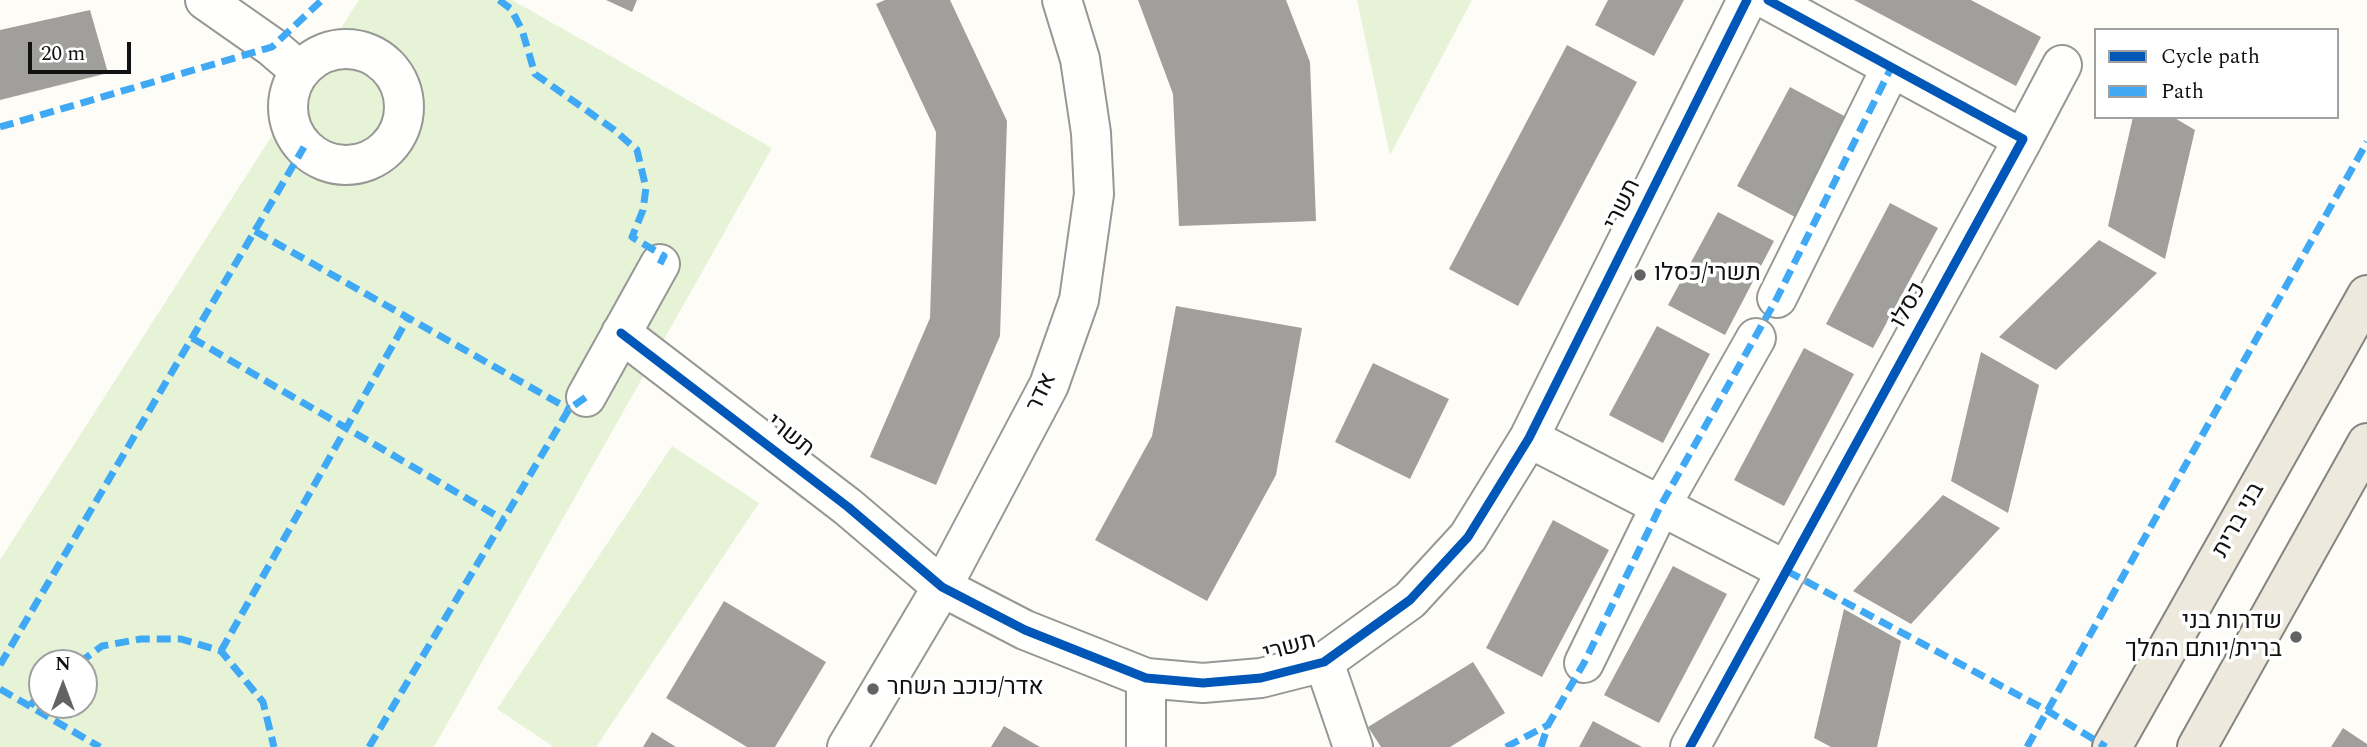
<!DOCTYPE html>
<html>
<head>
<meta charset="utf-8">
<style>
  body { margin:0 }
  #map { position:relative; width:2367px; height:747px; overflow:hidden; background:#fdfcf7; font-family:Spectral,serif }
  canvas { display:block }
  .legend { position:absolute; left:2094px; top:28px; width:245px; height:91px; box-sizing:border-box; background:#fff; border:2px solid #a0a0a0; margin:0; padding:9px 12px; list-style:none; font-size:21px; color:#111 }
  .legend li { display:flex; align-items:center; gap:14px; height:35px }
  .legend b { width:35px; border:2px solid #a0a0a0 }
  .north { position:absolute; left:28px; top:649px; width:70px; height:70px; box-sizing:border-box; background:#fff; border:2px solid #a0a0a0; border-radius:50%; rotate:0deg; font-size:19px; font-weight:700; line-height:28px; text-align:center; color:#111 }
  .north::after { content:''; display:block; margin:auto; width:24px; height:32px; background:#646362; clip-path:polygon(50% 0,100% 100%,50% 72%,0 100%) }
  .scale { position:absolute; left:28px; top:42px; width:103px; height:32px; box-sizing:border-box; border:4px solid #111; border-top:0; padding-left:9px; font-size:21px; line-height:24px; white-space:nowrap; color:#111; -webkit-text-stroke:5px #fff; paint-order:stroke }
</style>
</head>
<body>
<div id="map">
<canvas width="2367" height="747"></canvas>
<ul class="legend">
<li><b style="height:9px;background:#0057b8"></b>Cycle path</li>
<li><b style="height:9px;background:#3fa9f5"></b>Path</li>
</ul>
<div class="north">N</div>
<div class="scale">20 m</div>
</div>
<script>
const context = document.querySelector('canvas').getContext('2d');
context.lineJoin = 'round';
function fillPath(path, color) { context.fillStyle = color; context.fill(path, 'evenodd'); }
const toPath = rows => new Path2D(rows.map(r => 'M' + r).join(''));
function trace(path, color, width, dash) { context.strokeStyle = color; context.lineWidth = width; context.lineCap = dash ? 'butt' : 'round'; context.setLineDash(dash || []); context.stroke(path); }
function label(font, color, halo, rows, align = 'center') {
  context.font = font + ' Spectral,Heebo,serif'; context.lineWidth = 7; context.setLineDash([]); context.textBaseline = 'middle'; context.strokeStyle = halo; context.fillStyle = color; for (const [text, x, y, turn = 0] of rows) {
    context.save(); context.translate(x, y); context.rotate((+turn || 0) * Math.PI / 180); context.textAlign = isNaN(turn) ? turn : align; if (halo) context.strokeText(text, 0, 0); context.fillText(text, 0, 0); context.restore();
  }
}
fillPath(toPath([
  [359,0,512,0,772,148,434,747,0,747,0,560],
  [42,663,84,663,84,705,42,705],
  [1357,0,1472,0,1390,155],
  [672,446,759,503,596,747,554,747,497,709]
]), '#e7f3d7');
fillPath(toPath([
  [606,0,637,0,632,12],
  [885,0,950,0,1007,121,1000,336,936,485,870,457,930,318,936,132,876,4],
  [1138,0,1286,0,1310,62,1316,221,1179,226,1173,94],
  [1608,0,1684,0,1654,56,1595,25],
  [1854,0,1971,0,2041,37,2016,86],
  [90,10,108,73,0,100,0,30],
  [1567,45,1637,82,1518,306,1449,269],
  [1790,87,1848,118,1795,217,1737,186],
  [2133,117,2173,117,2195,130,2165,259,2108,226],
  [1890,203,1938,228,1873,348,1826,324],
  [1718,212,1774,241,1725,335,1668,305],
  [2099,240,2157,273,2056,370,1999,337],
  [1176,306,1302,328,1276,475,1207,601,1095,540,1152,436],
  [1657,326,1710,354,1663,443,1609,415],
  [1804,348,1854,374,1784,506,1734,480],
  [1981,352,2039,385,2008,513,1951,481],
  [1373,363,1449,399,1410,479,1335,442],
  [1943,495,2000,528,1911,624,1853,591],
  [1553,520,1609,550,1542,677,1486,648],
  [1673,566,1727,594,1659,723,1604,695],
  [724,601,826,662,775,747,747,747,666,698],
  [1844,609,1901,641,1877,747,1831,747,1814,738],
  [1473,662,1505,713,1450,747,1381,747,1368,727],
  [1593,721,1642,747,1579,747],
  [1004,726,1040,747,991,747],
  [2343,728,2367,744,2367,747,2331,747],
  [652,732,676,747,643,747]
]), '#a19f9c');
const minor = toPath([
  [205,0,272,47,300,71],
  '288 107a58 58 0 1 1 116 0a58 58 0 1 1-116 0Z',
  [2023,139,2062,65],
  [1777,298,1891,68],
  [621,333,848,507,942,587,1025,630,1146,678,1203,683,1261,678,1324,662,1410,600,1468,537,1529,438,1747,0],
  [586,397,660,264],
  [1529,438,1787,571],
  [1324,662,1353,747],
  [1584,663,1660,507,1756,338],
  [847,747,942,587,1049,385,1079,300,1094,194,1091,133,1080,59,1062,0],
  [1146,747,1146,678],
  [1690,747,2023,139,1768,0]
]);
const major = toPath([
  [2112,747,2367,295],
  [2197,747,2367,443]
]);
trace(minor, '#979795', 42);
trace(major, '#858482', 42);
trace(minor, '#fffffe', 38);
trace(major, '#ede9dc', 38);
trace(toPath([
  [499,0,511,9,522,30,535,74,613,129,637,150,646,188,643,210,632,237,664,256,660,264],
  [0,127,272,47,322,0],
  [255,231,569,409],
  [192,338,504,520],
  [1787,571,2048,711,2106,747],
  [221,651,408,318],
  [79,663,102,646,141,639,181,639,221,651,263,702,274,747],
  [0,665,304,147],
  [0,689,100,747],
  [30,706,42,691],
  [369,747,569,409,586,397],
  [1506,747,1548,725],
  [1541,747,1548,725,1584,663,1660,507,1777,298,1891,68],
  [2027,747,2367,142]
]), '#3fa9f5', 7, [14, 7]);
trace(toPath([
  [621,333,848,507,942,587,1025,630,1146,678,1203,683,1261,678,1324,662,1410,600,1468,537,1529,438,1747,0],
  [1690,747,2023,139,1768,0]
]), '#0057b8', 9);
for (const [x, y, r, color] of [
  [1640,275,7,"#646362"],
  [2296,637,7,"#646362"],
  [873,689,7,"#646362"]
]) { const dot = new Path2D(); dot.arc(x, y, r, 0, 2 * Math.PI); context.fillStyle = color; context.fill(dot); trace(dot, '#fff', 2.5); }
label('24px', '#111', '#fff', [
  ["תשרי",1624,205,-64],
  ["כסלו",1910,306,-61],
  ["אדר",1043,393,-65],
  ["תשרי",789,437,38],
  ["בני ברית",2240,521,-61],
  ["תשרי",1290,649,-16]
]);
label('24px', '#111', '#fff', [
  ["תשרי/כסלו",1654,275],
  ["שדרות בני",2282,623,"right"],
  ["ברית/יותם המלך",2282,651,"right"],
  ["אדר/כוכב השחר",887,689]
], 'left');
</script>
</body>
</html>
